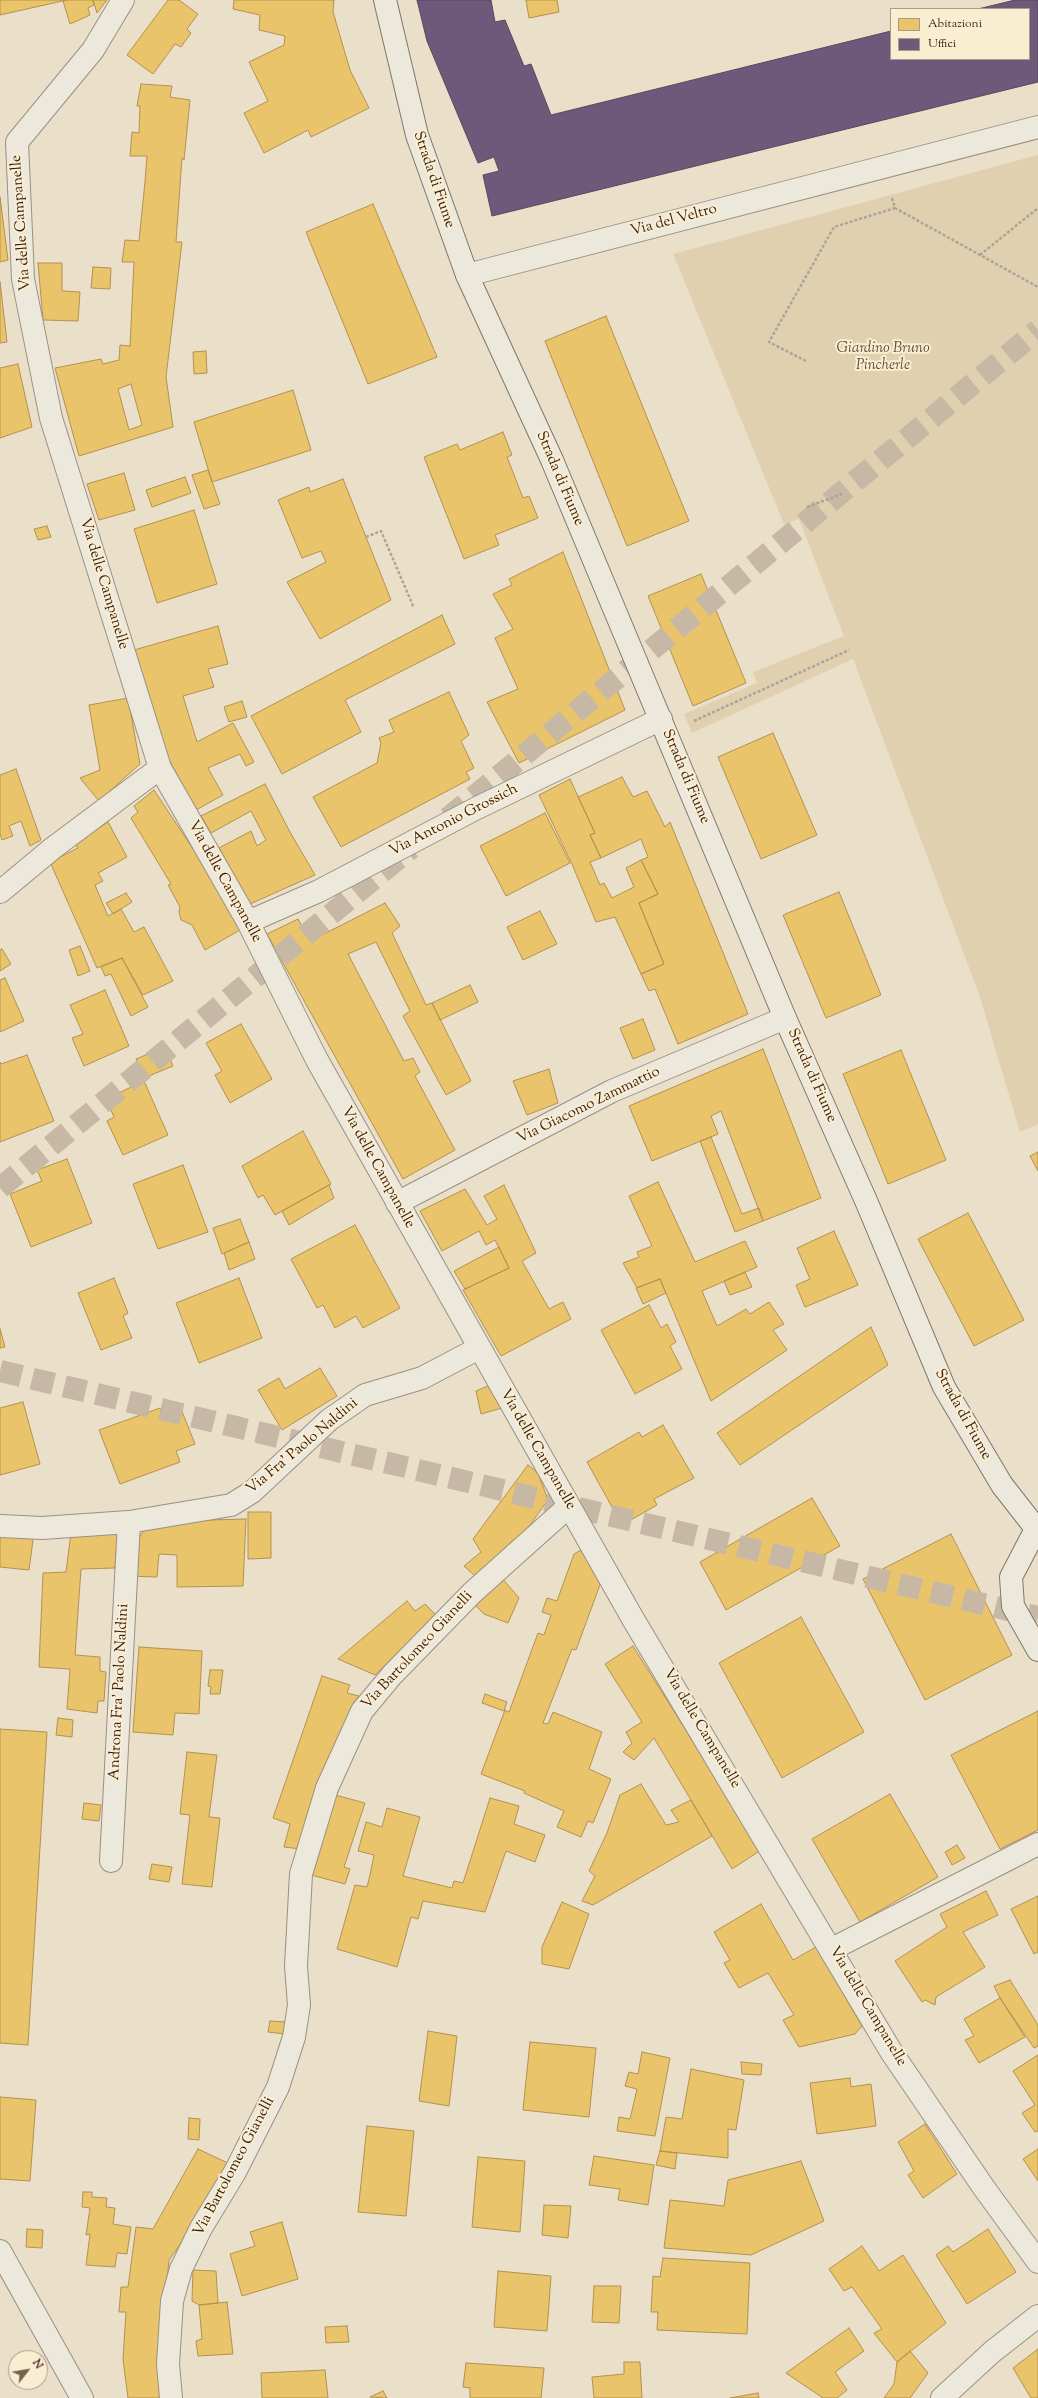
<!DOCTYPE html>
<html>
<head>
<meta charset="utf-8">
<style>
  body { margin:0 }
  #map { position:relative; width:1038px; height:2398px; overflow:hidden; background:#eadfc8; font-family:"Sorts Mill Goudy",serif }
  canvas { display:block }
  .legend { position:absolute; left:890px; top:8px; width:140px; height:52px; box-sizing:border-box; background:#faeed2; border:1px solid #ac9a85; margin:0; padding:5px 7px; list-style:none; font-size:12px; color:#361b12 }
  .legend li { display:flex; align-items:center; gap:8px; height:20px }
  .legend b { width:20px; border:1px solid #ac9a85 }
  .north { position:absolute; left:8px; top:2350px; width:40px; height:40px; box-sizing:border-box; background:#faeed2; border:1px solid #ac9a85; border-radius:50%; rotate:59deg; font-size:11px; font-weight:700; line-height:16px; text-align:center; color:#361b12 }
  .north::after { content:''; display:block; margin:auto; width:14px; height:18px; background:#756052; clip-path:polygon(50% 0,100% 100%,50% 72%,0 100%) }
</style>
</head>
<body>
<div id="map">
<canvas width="1038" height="2398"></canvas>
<ul class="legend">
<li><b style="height:11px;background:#e9c46a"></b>Abitazioni</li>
<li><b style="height:11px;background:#6d597a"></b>Uffici</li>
</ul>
<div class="north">N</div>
</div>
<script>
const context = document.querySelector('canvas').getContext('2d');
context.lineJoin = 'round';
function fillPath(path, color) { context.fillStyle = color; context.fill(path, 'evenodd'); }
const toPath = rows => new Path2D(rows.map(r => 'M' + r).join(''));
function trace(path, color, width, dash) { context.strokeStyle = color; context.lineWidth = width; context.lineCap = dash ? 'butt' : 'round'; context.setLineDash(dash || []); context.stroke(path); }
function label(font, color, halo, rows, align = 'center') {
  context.font = font + ' "Sorts Mill Goudy",serif'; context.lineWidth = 4; context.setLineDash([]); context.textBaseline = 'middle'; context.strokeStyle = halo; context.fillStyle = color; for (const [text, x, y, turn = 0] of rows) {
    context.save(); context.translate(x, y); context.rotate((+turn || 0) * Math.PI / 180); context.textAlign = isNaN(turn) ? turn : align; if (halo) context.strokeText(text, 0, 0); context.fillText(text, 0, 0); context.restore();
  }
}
fillPath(toPath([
  [1038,155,1038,1124,1020,1132,979,994,853,659,692,733,684,714,757,683,753,672,844,636,799,519,784,524,673,254]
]), '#e0d0b0');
const homes = toPath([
  [0,0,67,0,0,15,0,0],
  [67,0,93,0,94,5,88,8,90,15,70,24,63,1,67,0],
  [93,0,107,0,97,13,93,0],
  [168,0,179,0,198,14,187,29,191,33,181,47,175,44,153,74,127,55,168,0],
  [234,0,334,0,333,12,350,70,369,108,311,137,308,130,264,153,244,113,268,101,249,62,284,45,285,36,259,30,260,15,233,9,234,0],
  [526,0,557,0,559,12,529,18,526,0],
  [141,84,172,86,170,97,190,100,184,160,182,158,176,242,182,242,166,377,173,427,79,456,55,368,101,359,103,364,119,360,120,345,130,346,134,262,122,262,125,240,139,241,145,182,147,156,130,156,132,132,139,133,140,106,137,106,141,84],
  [131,384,142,425,129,430,118,389,131,384],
  [0,197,8,260,0,262,0,197],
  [373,204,437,357,368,384,306,232,373,204],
  [38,263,62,263,62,291,80,292,78,321,43,320,38,263],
  [93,267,111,268,110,289,91,288,93,267],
  [0,282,7,342,0,343,0,282],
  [606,316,689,521,627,546,545,341,606,316],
  [206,351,207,373,194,374,193,352,206,351],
  [18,364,32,427,0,438,0,368,18,364],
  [293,390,311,450,212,482,194,422,293,390],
  [503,432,512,455,507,457,523,498,529,496,538,518,495,535,499,545,464,559,424,457,457,444,460,450,503,432],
  [208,470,220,504,204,509,192,475,208,470],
  [124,473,135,510,99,520,87,484,124,473],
  [185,477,191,493,152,507,146,490,185,477],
  [343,479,391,600,320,639,287,582,326,562,321,551,302,558,278,500,309,487,310,492,343,479],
  [194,510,217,584,157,603,134,529,194,510],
  [47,526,51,537,38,540,34,529,47,526],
  [563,552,625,710,519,763,487,702,518,689,495,638,513,629,493,594,512,585,509,579,563,552],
  [701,574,746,683,693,706,648,596,701,574],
  [442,615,455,644,345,700,361,732,282,774,251,716,442,615],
  [218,626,228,664,208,669,214,687,183,696,197,742,233,723,254,762,246,766,240,754,208,768,223,795,196,810,167,756,134,650,218,626],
  [449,692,469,735,461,741,474,768,466,772,470,779,341,847,313,797,377,763,381,743,379,738,394,732,389,720,449,692],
  [128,698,140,764,99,801,80,778,100,770,89,705,128,698],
  [242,701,247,717,229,722,224,707,242,701],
  [773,733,817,835,761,859,718,757,773,733],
  [16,769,41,840,30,846,21,821,9,826,13,836,2,840,0,834,0,775,16,769],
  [622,777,633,797,647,791,665,827,670,822,748,1014,678,1044,655,989,649,991,641,974,664,964,639,903,658,894,641,860,648,857,641,839,601,858,590,835,595,833,578,797,622,777],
  [570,779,595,833,590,835,601,858,590,862,600,885,604,883,612,898,634,887,626,868,641,860,658,894,639,903,664,964,641,974,615,917,596,922,572,864,539,795,570,779],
  [265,784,290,832,315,875,250,904,219,848,251,831,257,846,266,840,251,811,211,833,201,816,265,784],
  [154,790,203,864,240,930,205,950,192,925,181,920,179,912,180,907,168,885,171,884,131,818,138,812,134,806,154,790],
  [545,813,570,863,506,896,480,846,545,813],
  [108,822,127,857,98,873,103,881,95,885,108,916,121,909,134,932,144,927,173,981,143,995,122,958,97,968,50,862,78,848,75,844,108,822],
  [839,892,881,995,826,1018,783,915,839,892],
  [126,893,132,902,113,914,106,903,126,893],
  [385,903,400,926,392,933,426,1005,432,1003,471,1081,446,1095,403,1016,410,1011,376,942,348,954,404,1061,413,1058,420,1072,415,1076,455,1150,403,1179,267,934,298,919,310,941,385,903],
  [540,911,557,944,523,960,507,927,540,911],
  [80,946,90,971,78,976,69,950,80,946],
  [2,949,11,964,0,971,0,950,2,949],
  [122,958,148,1007,131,1016,111,974,105,976,101,967,122,958],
  [5,978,24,1021,0,1032,0,980,5,978],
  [470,985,478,1002,440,1020,432,1003,470,985],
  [105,990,129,1046,84,1066,72,1038,83,1034,70,1005,105,990],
  [643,1019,655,1050,633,1059,620,1028,643,1019],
  [241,1024,272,1079,230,1103,215,1075,222,1071,206,1043,241,1024],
  [165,1047,173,1066,144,1078,136,1059,165,1047],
  [763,1049,821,1198,763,1221,721,1111,711,1116,718,1134,652,1161,629,1106,763,1049],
  [901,1050,946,1160,888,1184,843,1074,901,1050],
  [27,1055,54,1121,0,1142,0,1062,1,1064,27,1055],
  [549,1069,558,1103,527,1115,513,1081,549,1069],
  [144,1081,168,1135,123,1155,107,1121,114,1117,106,1099,144,1081],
  [303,1131,331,1184,275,1215,263,1195,258,1198,242,1166,303,1131],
  [711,1137,742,1214,759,1208,763,1221,735,1232,700,1141,711,1137],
  [1038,1152,1038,1171,1030,1156,1038,1152],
  [67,1159,92,1223,31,1247,10,1194,42,1181,37,1170,67,1159],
  [183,1165,208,1232,158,1249,133,1184,183,1165],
  [658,1182,695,1262,745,1241,757,1267,702,1291,717,1326,746,1309,750,1314,769,1302,784,1324,773,1330,787,1350,711,1401,660,1279,637,1288,623,1263,639,1257,637,1252,652,1246,629,1196,658,1182],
  [329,1185,334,1198,289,1225,282,1211,329,1185],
  [504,1185,536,1253,522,1261,549,1309,563,1302,571,1319,501,1356,463,1290,509,1268,495,1240,486,1245,479,1231,442,1251,420,1211,465,1189,487,1225,497,1219,484,1196,504,1185],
  [968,1213,1024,1320,974,1346,918,1239,968,1213],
  [240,1219,249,1242,222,1254,213,1228,240,1219],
  [355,1225,400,1308,363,1328,356,1316,335,1328,323,1305,317,1308,291,1259,355,1225],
  [834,1231,858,1285,805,1307,796,1285,810,1279,797,1248,834,1231],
  [249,1242,255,1259,229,1270,224,1253,249,1242],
  [499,1247,509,1268,465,1289,454,1271,499,1247],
  [745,1272,752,1287,730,1295,724,1281,745,1272],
  [114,1278,128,1313,123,1316,132,1338,101,1350,78,1293,114,1278],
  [239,1278,262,1338,199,1363,176,1303,239,1278],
  [660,1279,666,1293,643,1304,636,1288,660,1279],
  [649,1305,661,1328,667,1324,676,1342,670,1346,682,1369,635,1394,601,1330,649,1305],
  [871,1327,888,1365,740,1465,717,1433,871,1327],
  [0,1329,5,1347,0,1348,0,1329],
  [320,1368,337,1396,282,1430,258,1390,279,1378,285,1389,320,1368],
  [490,1385,502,1408,481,1414,476,1391,490,1385],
  [23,1402,40,1464,0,1475,0,1408,23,1402],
  [179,1404,195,1444,176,1451,180,1462,120,1484,99,1430,160,1408,161,1411,179,1404],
  [663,1425,694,1478,654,1499,657,1505,622,1525,587,1462,639,1432,642,1437,663,1425],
  [528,1465,538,1473,548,1500,520,1539,476,1577,464,1566,481,1552,473,1539,528,1465],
  [812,1498,840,1546,726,1610,700,1562,812,1498],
  [248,1512,271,1512,271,1558,248,1559,248,1512],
  [246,1519,243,1586,177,1587,177,1555,159,1554,157,1577,127,1576,131,1551,147,1525,169,1521,246,1519],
  [118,1530,115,1568,81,1569,75,1655,100,1657,100,1671,106,1672,104,1701,98,1701,97,1713,67,1709,70,1669,39,1667,43,1573,66,1572,71,1532,118,1530],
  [951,1534,1012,1655,925,1700,863,1579,951,1534],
  [0,1535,28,1536,33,1540,29,1570,0,1567,0,1535],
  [581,1550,601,1582,576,1650,572,1649,543,1723,548,1724,553,1712,602,1732,589,1769,611,1779,593,1823,588,1821,581,1837,557,1827,564,1811,524,1793,525,1791,481,1774,505,1710,509,1712,538,1633,544,1635,551,1615,542,1612,547,1598,557,1601,574,1554,581,1550],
  [501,1577,519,1598,508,1623,484,1614,473,1603,501,1577],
  [407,1601,415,1611,425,1604,437,1616,375,1675,338,1659,407,1601],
  [801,1617,864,1732,782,1778,719,1663,801,1617],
  [633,1646,761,1850,732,1869,654,1738,634,1760,623,1752,632,1743,626,1732,642,1722,605,1664,633,1646],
  [139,1647,202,1651,199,1714,175,1713,173,1735,133,1732,139,1647],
  [210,1670,223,1670,220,1694,210,1694,211,1687,208,1686,210,1670],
  [322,1676,350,1685,347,1693,359,1696,354,1702,318,1788,301,1849,284,1847,290,1824,273,1818,322,1676],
  [485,1694,507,1702,504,1711,482,1703,485,1694],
  [1038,1711,1038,1830,1000,1849,951,1755,1038,1711],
  [58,1718,73,1720,72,1737,56,1735,58,1718],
  [0,1729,47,1732,28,2045,0,2043,0,1729],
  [187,1752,217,1755,209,1817,220,1818,212,1887,182,1884,190,1815,180,1814,187,1752],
  [641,1784,666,1825,679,1822,671,1810,691,1800,712,1836,593,1905,582,1901,595,1876,589,1871,607,1833,620,1795,641,1784],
  [890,1794,938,1877,860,1922,812,1839,890,1794],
  [335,1795,365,1803,344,1867,350,1869,345,1884,311,1875,335,1795],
  [490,1798,519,1806,514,1824,545,1835,535,1862,506,1851,485,1912,423,1901,418,1919,411,1917,397,1967,337,1949,355,1885,367,1887,370,1875,374,1855,358,1851,366,1822,382,1827,387,1808,420,1817,403,1876,452,1888,454,1881,463,1883,490,1798],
  [84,1803,101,1805,99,1821,82,1819,84,1803],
  [957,1845,965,1858,952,1865,945,1852,957,1845],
  [152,1864,172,1867,169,1882,149,1879,152,1864],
  [986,1891,998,1915,963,1932,985,1967,936,1997,935,2005,925,2000,922,2002,895,1961,947,1927,940,1914,986,1891],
  [1038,1896,1038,1952,1034,1954,1011,1909,1038,1896],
  [562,1902,589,1914,569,1969,542,1964,542,1947,562,1902],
  [761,1904,793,1960,816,1947,862,2026,855,2034,799,2047,783,2020,794,2015,768,1973,739,1988,724,1963,730,1960,714,1932,761,1904],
  [1010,1980,1038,2025,1038,2046,1034,2048,1000,1998,994,1986,1010,1980],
  [1000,1998,1025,2037,979,2063,965,2040,974,2036,964,2019,1000,1998],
  [270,2021,286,2022,285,2034,268,2032,270,2021],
  [428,2031,457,2036,449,2106,419,2101,428,2031],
  [530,2042,596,2048,589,2117,523,2110,530,2042],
  [642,2052,670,2058,655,2136,617,2131,619,2117,630,2119,637,2089,625,2086,629,2072,638,2074,642,2052],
  [1038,2055,1038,2131,1035,2132,1022,2113,1035,2105,1013,2071,1038,2055],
  [741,2062,762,2064,761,2075,742,2074,741,2062],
  [691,2069,744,2080,736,2130,728,2129,728,2158,660,2151,666,2117,682,2119,691,2069],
  [850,2078,851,2087,871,2084,876,2126,817,2134,810,2083,850,2078],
  [0,2097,36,2100,30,2181,0,2179,0,2097],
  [189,2118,200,2119,199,2140,188,2139,189,2118],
  [925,2124,957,2174,923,2198,908,2175,914,2171,898,2142,925,2124],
  [367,2126,414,2131,406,2216,358,2212,367,2126],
  [198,2149,232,2165,191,2229,169,2260,162,2332,163,2398,128,2398,123,2359,126,2312,119,2312,121,2287,128,2287,136,2227,153,2229,198,2149],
  [1038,2149,1038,2181,1023,2159,1038,2149],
  [660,2151,677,2153,675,2169,656,2165,660,2151],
  [594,2156,654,2165,648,2205,618,2200,620,2189,589,2185,594,2156],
  [478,2157,525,2161,520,2232,472,2227,478,2157],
  [801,2161,824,2221,751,2255,664,2248,670,2200,724,2206,728,2180,801,2161],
  [83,2192,92,2192,92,2197,107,2198,106,2207,115,2208,113,2224,131,2227,127,2254,117,2253,115,2267,86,2265,90,2234,86,2235,90,2208,82,2207,83,2192],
  [544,2205,571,2206,568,2238,542,2235,544,2205],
  [282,2222,298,2279,242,2296,230,2254,255,2246,250,2232,282,2222],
  [27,2229,43,2230,42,2248,26,2247,27,2229],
  [988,2229,1016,2272,967,2304,936,2255,948,2246,953,2252,988,2229],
  [862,2246,879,2271,903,2255,946,2323,897,2362,874,2333,882,2329,852,2287,844,2291,829,2269,862,2246],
  [663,2258,750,2263,747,2334,657,2330,658,2312,651,2312,653,2276,660,2277,663,2258],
  [193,2270,216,2271,218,2303,199,2305,192,2301,193,2270],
  [498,2271,551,2276,547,2331,494,2327,498,2271],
  [594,2286,621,2286,619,2323,592,2322,594,2286],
  [227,2302,233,2354,198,2356,196,2341,202,2339,199,2305,227,2302],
  [347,2326,349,2342,326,2343,325,2327,347,2326],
  [849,2328,864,2351,835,2372,847,2390,837,2398,823,2398,786,2373,849,2328],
  [1038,2349,1038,2398,1031,2398,1013,2368,1038,2349],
  [910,2351,928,2373,910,2398,884,2398,894,2384,897,2362,910,2351],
  [624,2362,640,2362,642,2398,594,2398,592,2377,624,2374,624,2362],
  [466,2363,544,2368,541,2398,470,2398,470,2388,463,2387,466,2363],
  [325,2370,328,2398,262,2398,261,2373,325,2370],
  [383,2391,387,2398,370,2397,383,2391],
  [758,2393,759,2398,730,2398,758,2393]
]);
fillPath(homes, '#e9c46a');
trace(homes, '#b39150', 1);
const offices = toPath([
  [417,0,491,0,495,22,505,20,524,66,531,64,551,115,891,31,891,59,1029,59,1029,9,978,9,1015,0,1038,0,1038,82,492,216,483,175,499,171,494,157,478,163,427,41,417,0]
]);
fillPath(offices, '#6d597a');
trace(offices, '#5c465b', 1);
trace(toPath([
  [448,818,1038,330],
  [0,1188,411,848],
  [0,1371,1038,1617]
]), '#c6b8a4', 22, [22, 11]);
const street = toPath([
  [123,0,93,50,17,142,23,279,51,418,160,768,248,922,317,1060,633,1619,892,2053,984,2188,1038,2262],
  [467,275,1038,127],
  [0,892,53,848,160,768],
  [248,922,319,891,477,808,661,719],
  [397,1203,612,1091,785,1018],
  [0,1526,42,1528,129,1522,231,1505,252,1492,329,1420,365,1395,422,1378,479,1348],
  [111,1861,129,1522],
  [832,1949,1038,1844],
  [0,2251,82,2398],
  [171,2398,168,2364,172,2301,181,2269,201,2228,235,2172,278,2087,294,2037,299,2005,296,1966,301,1874,327,1788,362,1711,392,1675,472,1593,569,1506],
  [942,2398,992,2352,1038,2316]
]);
const secondary = toPath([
  [385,0,417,135,467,275,552,460,785,1018,867,1203,944,1387,1002,1485,1038,1531],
  [1036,1529,1011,1577,1013,1606,1038,1650]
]);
trace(street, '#9a9083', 24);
trace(secondary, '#80766a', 24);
trace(toPath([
  [892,198,895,208,1038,287],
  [980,255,1038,208],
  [806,361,769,342,834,227,895,208],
  [807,507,842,494],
  [366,537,381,531,414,608],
  [694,721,849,650]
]), '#aaa49a', 2.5, [3, 2]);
trace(street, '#ede8dc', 22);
trace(secondary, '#ede8dc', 22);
label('15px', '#361b12', '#faeed2', [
  ["Strada di Fiume",433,180,71],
  ["Via del Veltro",674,221,-15],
  ["Via delle Campanelle",22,223,-94],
  ["Strada di Fiume",559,479,67],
  ["Via delle Campanelle",103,584,73],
  ["Strada di Fiume",685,777,67],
  ["Via Antonio Grossich",454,821,-27],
  ["Via delle Campanelle",224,882,61],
  ["Strada di Fiume",811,1076,66],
  ["Via Giacomo Zammattio",589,1106,-26],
  ["Via delle Campanelle",377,1168,61],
  ["Strada di Fiume",962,1415,61],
  ["Via Fra' Paolo Naldini",303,1447,-40],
  ["Via delle Campanelle",537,1450,60],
  ["Via Bartolomeo Gianelli",418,1651,-47],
  ["Androna Fra' Paolo Naldini",120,1692,-87],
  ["Via delle Campanelle",701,1729,59],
  ["Via delle Campanelle",867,2007,59],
  ["Via Bartolomeo Gianelli",235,2167,-62]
]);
label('italic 15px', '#664d3c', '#faeed2', [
  ["Giardino Bruno",883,349],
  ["Pincherle",883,366]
]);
</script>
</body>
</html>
